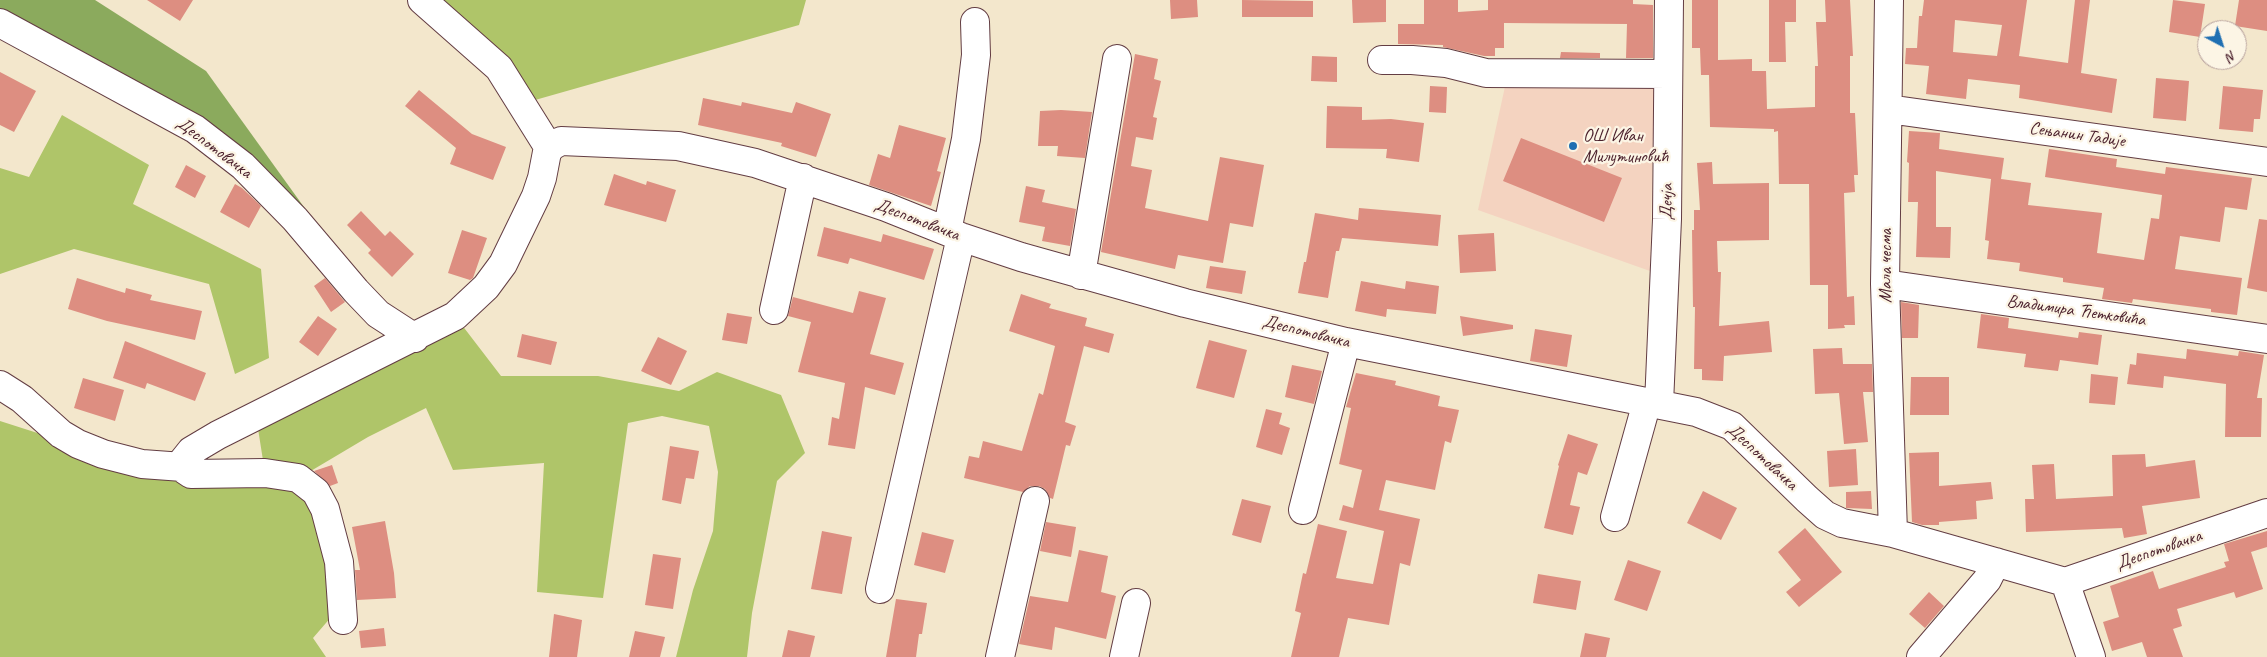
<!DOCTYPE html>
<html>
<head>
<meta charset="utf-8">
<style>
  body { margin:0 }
  #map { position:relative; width:2267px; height:657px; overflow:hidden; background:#f3e7cc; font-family:Caveat,sans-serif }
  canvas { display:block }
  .north { position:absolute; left:2197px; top:20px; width:50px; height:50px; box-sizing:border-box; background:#fcf5e5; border:1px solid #b59f9b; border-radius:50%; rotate:140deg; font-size:14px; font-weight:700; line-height:20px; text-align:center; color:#4a1f2b }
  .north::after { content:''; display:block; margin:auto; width:18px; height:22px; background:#1f6fb2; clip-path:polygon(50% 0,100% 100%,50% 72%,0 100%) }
</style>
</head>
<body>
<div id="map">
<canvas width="2267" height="657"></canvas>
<div class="north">N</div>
</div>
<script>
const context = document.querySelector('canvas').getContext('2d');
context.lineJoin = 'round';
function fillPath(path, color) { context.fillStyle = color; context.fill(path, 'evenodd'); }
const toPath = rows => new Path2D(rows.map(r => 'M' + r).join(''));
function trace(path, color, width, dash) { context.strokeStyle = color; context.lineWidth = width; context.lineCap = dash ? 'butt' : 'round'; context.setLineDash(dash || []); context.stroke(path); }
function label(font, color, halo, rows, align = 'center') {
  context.font = font + ' Caveat,sans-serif'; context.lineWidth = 4.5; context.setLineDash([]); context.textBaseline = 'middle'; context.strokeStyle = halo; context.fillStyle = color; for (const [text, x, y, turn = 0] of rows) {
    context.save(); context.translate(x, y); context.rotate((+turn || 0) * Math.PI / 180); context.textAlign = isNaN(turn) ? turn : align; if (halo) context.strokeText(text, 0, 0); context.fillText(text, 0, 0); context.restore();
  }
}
fillPath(toPath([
  [1654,81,1650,271,1478,210,1506,82]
]), '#f4d3c0');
fillPath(toPath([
  [422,0,806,0,799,25,521,104],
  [62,115,149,165,133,204,261,269,269,358,235,374,209,284,74,249,0,274,0,168,29,177],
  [455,316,501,376,598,376,679,391,717,372,781,395,805,453,777,481,752,613,747,657,676,657,693,590,713,531,718,472,709,426,662,416,628,423,603,598,537,592,544,463,453,470,426,408,368,437,299,478,316,492,332,616,313,638,326,657,0,657,0,421,103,454,265,473,256,416]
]), '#afc569');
fillPath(toPath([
  [0,0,95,0,206,71,314,221,0,16]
]), '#8baa5d');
fillPath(toPath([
  [147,0,193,0,180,21],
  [1170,0,1197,0,1198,17,1171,19],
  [1242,0,1313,1,1313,17,1242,17],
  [1352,0,1386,0,1386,22,1353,23],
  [1424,0,1458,0,1458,12,1488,10,1488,0,1633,0,1633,4,1653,5,1653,58,1626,58,1627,24,1504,23,1504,48,1495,48,1495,56,1484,56,1443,47,1443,45,1398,44,1398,24,1424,24],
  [1692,0,1718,0,1718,60,1752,59,1752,71,1766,71,1767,109,1815,107,1815,66,1818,66,1816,22,1826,22,1825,0,1850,0,1853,56,1850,56,1850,113,1855,113,1858,175,1854,175,1855,192,1844,193,1847,297,1854,296,1855,325,1844,325,1845,328,1828,329,1828,285,1810,285,1809,184,1779,184,1778,131,1774,132,1774,129,1710,127,1709,75,1701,75,1700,48,1692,48],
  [1769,0,1796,0,1796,22,1785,22,1786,62,1769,62],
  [1924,0,2027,0,2019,56,2068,63,2075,0,2090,0,2081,73,2117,79,2112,113,2019,98,2020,85,1968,79,1966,99,1926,94,1929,66,1905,64,1906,48,1917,48,1919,16,1922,16],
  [1955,20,2002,25,1997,56,1953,52],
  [2173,0,2205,4,2200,37,2169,32],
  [2239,0,2267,0,2267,31,2235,26],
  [1561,52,1600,53,1600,58,1560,58],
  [1135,54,1158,59,1154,79,1161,81,1153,117,1157,118,1153,140,1136,137,1131,166,1152,170,1145,208,1208,221,1220,157,1264,165,1253,227,1230,223,1223,263,1178,255,1175,269,1101,252],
  [1312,56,1337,57,1337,82,1311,81],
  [0,72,36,91,14,132,0,125],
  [2156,78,2189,81,2186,121,2153,118],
  [1430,86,1447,87,1446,113,1429,112],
  [2223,86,2263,90,2260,119,2254,119,2253,132,2219,129],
  [419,90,472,134,506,147,493,180,450,164,456,148,405,106],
  [703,98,741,106,742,102,792,113,796,102,831,114,816,157,781,146,782,143,698,125],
  [1327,106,1362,107,1362,120,1391,119,1424,123,1419,162,1386,158,1387,149,1326,148],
  [1061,110,1092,112,1085,158,1057,156,1058,146,1038,146,1040,111],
  [899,125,946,138,937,171,941,172,931,206,869,185,878,154,890,158],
  [1909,131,1940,133,1939,149,2004,158,2001,179,2031,183,2028,205,2102,213,2097,253,2144,260,2151,218,2159,219,2162,195,2045,177,2049,149,2117,159,2116,167,2165,174,2166,167,2252,178,2247,210,2225,207,2220,242,2180,236,2175,269,2242,278,2237,315,2211,312,2211,309,2133,299,2132,303,2102,299,2104,288,2063,282,2063,278,2019,271,2020,263,1987,259,1989,241,1985,240,1991,179,1936,171,1936,227,1951,227,1950,258,1916,257,1918,202,1908,202,1909,163,1907,162],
  [1521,138,1622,178,1604,222,1503,181],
  [1712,162,1713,184,1769,183,1769,240,1717,241,1718,272,1721,272,1719,326,1769,321,1772,352,1724,356,1723,381,1702,380,1702,369,1694,369,1695,307,1693,307,1692,230,1694,230,1694,210,1700,210,1697,163],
  [186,165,206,176,195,198,175,187],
  [614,174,646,185,647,181,676,190,666,222,604,205],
  [235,184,242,188,261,206,249,228,220,212],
  [1026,186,1045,190,1042,202,1076,209,1070,246,1042,241,1045,227,1019,222],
  [1359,208,1441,215,1438,246,1342,238,1339,251,1336,251,1328,298,1298,293,1304,262,1306,262,1315,213,1358,220],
  [361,211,385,236,390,231,414,254,392,277,368,253,371,250,347,225],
  [2259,219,2267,220,2267,292,2247,288],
  [824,227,881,242,883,234,934,249,924,280,850,258,848,264,817,256],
  [462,230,487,238,473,278,470,280,448,273],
  [1494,233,1496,271,1460,273,1458,235],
  [1210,266,1246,271,1242,294,1206,288],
  [77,278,125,293,126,288,152,295,150,300,202,311,195,340,107,321,68,309],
  [325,278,345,302,331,312,314,286],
  [1361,281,1405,289,1406,281,1439,286,1436,314,1387,309,1386,317,1355,311],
  [859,291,886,298,870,354,904,363,895,395,865,387,855,449,828,445,832,417,839,419,845,383,798,372,811,322,788,316,793,297,853,313],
  [1021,294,1051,304,1049,308,1087,318,1085,326,1114,334,1109,353,1084,346,1065,422,1076,426,1070,446,1066,445,1053,499,1050,498,1045,489,1039,486,1030,486,1023,492,964,478,969,456,979,458,983,441,1022,451,1039,393,1043,395,1055,346,1009,331],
  [1901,302,1919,305,1918,338,1902,338],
  [727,313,752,317,747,344,722,340],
  [1981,314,2009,318,2008,328,2078,338,2079,332,2102,335,2098,365,2060,360,2058,371,2024,367,2026,354,1977,348],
  [318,316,337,329,318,356,299,342],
  [1460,316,1513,325,1513,329,1463,336],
  [1535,329,1572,335,1567,367,1530,361],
  [522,334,557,342,551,365,517,357],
  [658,337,687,351,671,385,641,371],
  [1209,340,1247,350,1234,398,1196,388],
  [125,341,206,373,195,401,147,383,145,389,113,378],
  [1842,348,1843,364,1872,364,1873,392,1863,392,1868,442,1844,444,1839,393,1815,394,1813,349],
  [2187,349,2238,356,2239,351,2264,355,2257,398,2262,398,2261,437,2225,437,2226,384,2164,376,2163,388,2127,384,2130,364,2136,365,2137,353,2186,359],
  [1292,365,1322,371,1314,404,1285,397],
  [1356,373,1396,381,1395,385,1440,396,1438,406,1459,410,1451,443,1445,441,1435,490,1386,480,1379,510,1420,519,1410,566,1400,563,1389,625,1348,618,1339,657,1291,657,1301,613,1295,611,1303,573,1306,574,1318,524,1347,531,1336,578,1373,584,1384,531,1339,520,1343,505,1353,508,1362,470,1339,464,1351,408,1346,407],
  [2091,374,2118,377,2115,405,2089,403],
  [1911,377,1949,377,1949,415,1910,415],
  [83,378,124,390,115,421,74,408],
  [1266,409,1282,413,1279,424,1290,428,1282,455,1256,447],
  [1568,434,1598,444,1587,475,1578,472,1570,505,1580,507,1573,535,1544,528,1559,466,1558,465],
  [670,446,699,451,694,479,686,478,681,504,662,500],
  [1856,449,1858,485,1829,487,1827,451],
  [1939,452,1939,486,1991,482,1993,499,1976,501,1977,519,1939,522,1939,525,1922,525,1912,522,1909,453],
  [2145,454,2146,467,2195,460,2200,498,2142,506,2147,534,2124,538,2122,528,2026,532,2025,499,2034,499,2032,465,2054,464,2056,499,2113,496,2112,455],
  [332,465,338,483,330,486,314,471],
  [1703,491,1737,508,1721,540,1687,523],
  [1871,491,1872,509,1846,508,1846,492],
  [1242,499,1271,506,1261,543,1232,535],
  [385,521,394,573,396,598,357,600,355,570,360,570,352,527],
  [1046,522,1076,527,1071,557,1040,551],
  [1805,528,1842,572,1799,607,1786,592,1801,580,1778,552],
  [822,531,852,537,842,594,811,589],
  [2267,531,2267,547,2251,552,2263,589,2236,598,2234,592,2177,609,2182,626,2173,629,2183,657,2147,657,2142,642,2112,651,2103,622,2119,617,2110,586,2153,571,2159,589,2226,567,2224,562,2229,561,2224,544],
  [922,532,954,540,945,573,914,565],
  [1079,550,1108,556,1101,592,1116,596,1106,639,1055,627,1052,650,1019,644,1030,596,1068,602],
  [653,554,681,558,673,609,645,605],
  [1628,560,1661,571,1647,611,1614,600],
  [1538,574,1581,581,1576,610,1533,603],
  [1929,592,1944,606,1925,628,1909,614],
  [896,599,927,603,922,634,919,634,916,657,886,657],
  [554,614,582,620,577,657,549,657],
  [384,628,386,646,361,648,359,631],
  [788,630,815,636,810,657,782,657],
  [635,631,665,637,660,657,629,657],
  [1585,633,1610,638,1606,657,1580,657]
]), '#dd8e81');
const minor = toPath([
  [422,0,499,68,549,148],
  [1889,0,1885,284,1893,533],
  [0,23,195,129,243,166,295,219,356,291,378,314,415,338],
  [1382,60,1412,60,1446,63,1486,73,1668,74],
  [1888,109,2267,162],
  [947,231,966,139,976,55,975,22],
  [1081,275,1117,59],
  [1885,284,2267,339],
  [774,310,803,178],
  [0,385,22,399,61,434,78,444,103,454,142,464,183,467],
  [1659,404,1667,219,1669,0],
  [1303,510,1346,342],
  [1615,517,1647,402],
  [2065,582,2091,657],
  [880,589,961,237],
  [343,620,339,562,325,509,316,492,298,478,265,473,191,474,185,470,183,461,191,451,218,435,455,316,486,287,503,264,536,196,542,178,547,152,552,146,561,141,678,146,755,163,886,207,961,237,1021,257,1185,303,1346,342,1696,412,1732,426,1807,499,1825,515,1842,523,1893,533,2065,582,2267,513],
  [1000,657,1035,501],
  [1124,657,1136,603],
  [1921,657,1987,580,1996,562]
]);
trace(minor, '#633d43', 30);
trace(minor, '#fff', 28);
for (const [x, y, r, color] of [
  [1573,146,5,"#1f6fb2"]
]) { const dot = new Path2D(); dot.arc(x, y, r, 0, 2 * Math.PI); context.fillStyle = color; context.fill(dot); trace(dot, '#fcf5e5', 2); }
label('18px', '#4a1f2b', '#fcf5e5', [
  ["Сењанин Тадије",2077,135,8],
  ["Деспотовачка",214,148,37],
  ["Дечја",1667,202,-89],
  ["Деспотовачка",917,220,21],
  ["Мала чесма",1886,266,-90],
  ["Владимира Ћетковића",2076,311,8],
  ["Деспотовачка",1306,332,14],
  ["Деспотовачка",1762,457,43],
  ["Деспотовачка",2159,550,-19]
]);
label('18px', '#4a1f2b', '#fcf5e5', [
  ["ОШ Иван",1583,136],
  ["Милутиновић",1583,157]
], 'left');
</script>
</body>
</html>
